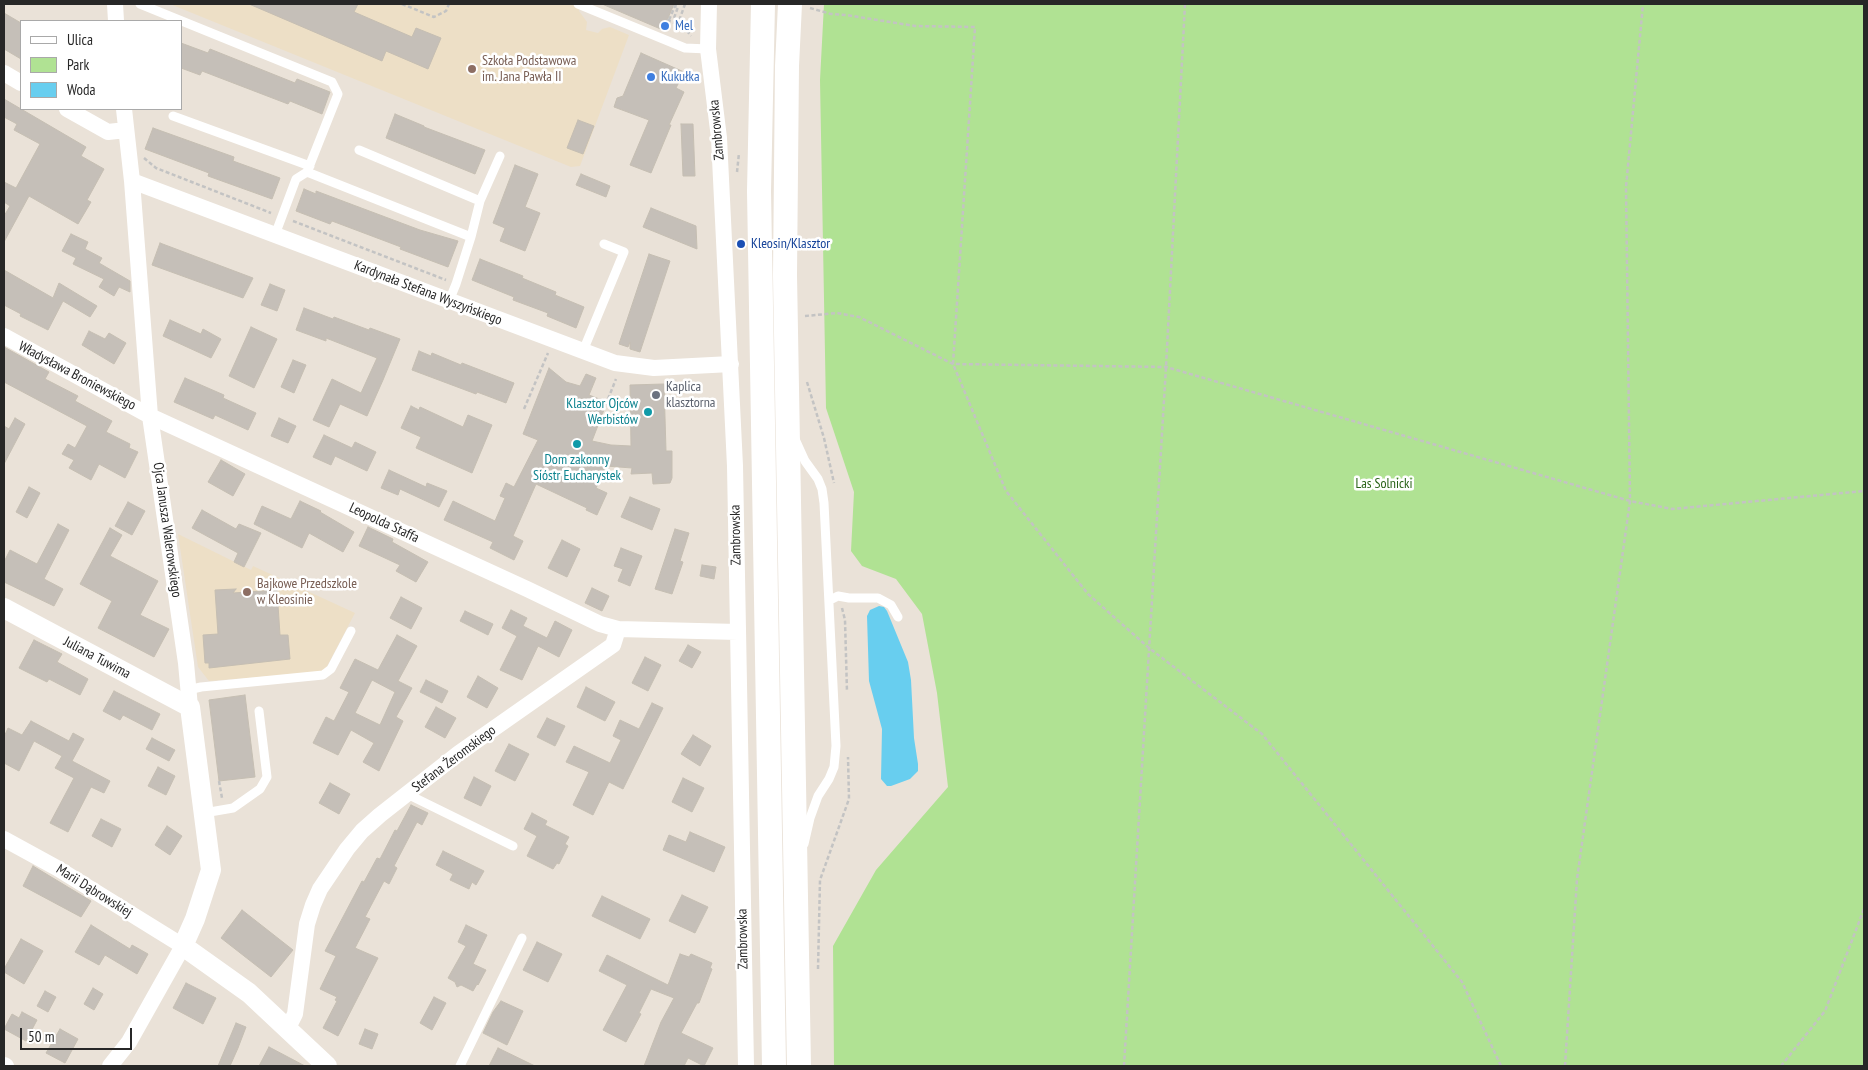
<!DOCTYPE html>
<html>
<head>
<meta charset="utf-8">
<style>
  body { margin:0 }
  #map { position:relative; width:1868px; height:1070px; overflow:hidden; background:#eae2d8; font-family:"PT Sans Narrow",sans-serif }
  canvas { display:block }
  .frame { position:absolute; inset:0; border:5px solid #272727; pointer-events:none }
  .legend { position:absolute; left:20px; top:20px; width:162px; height:90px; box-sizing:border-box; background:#fff; border:1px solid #a9a9a9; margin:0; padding:6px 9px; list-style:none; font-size:15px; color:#272727 }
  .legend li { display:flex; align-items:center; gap:10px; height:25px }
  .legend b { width:25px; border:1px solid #a9a9a9 }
  .scale { position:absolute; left:20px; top:1028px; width:112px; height:22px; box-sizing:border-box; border:2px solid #272727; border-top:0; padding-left:6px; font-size:15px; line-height:18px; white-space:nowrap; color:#272727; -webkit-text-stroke:4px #fff; paint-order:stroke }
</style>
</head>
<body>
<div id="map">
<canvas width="1868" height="1070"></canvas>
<div class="frame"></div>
<ul class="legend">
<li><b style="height:6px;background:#fff"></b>Ulica</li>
<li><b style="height:14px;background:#b0e293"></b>Park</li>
<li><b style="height:14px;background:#68ceef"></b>Woda</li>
</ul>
<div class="scale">50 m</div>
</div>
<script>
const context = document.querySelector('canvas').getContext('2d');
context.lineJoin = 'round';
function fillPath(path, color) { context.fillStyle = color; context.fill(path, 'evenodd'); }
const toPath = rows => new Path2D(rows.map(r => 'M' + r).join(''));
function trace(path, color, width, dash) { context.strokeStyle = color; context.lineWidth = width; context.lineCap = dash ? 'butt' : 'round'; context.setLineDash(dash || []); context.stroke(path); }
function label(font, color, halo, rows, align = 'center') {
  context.font = font + ' "PT Sans Narrow",sans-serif'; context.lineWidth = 5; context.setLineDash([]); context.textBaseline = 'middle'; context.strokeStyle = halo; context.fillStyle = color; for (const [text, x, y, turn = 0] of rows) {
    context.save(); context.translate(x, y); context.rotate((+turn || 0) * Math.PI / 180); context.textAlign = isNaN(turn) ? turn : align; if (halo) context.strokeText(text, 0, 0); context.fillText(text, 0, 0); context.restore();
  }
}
fillPath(toPath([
  [170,4,582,4,579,11,587,22,586,30,598,33,602,29,610,27,629,35,580,166,571,167],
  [178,534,251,570,253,566,355,613,324,672,209,681,198,667]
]), '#eddfc6');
fillPath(toPath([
  [824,4,1864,4,1864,1066,834,1066,833,946,876,870,948,787,937,693,922,614,896,579,862,566,851,551,854,492,826,408,820,80]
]), '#b0e293');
fillPath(toPath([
  [879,606,884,607,887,611,908,662,911,680,914,738,918,764,918,771,910,779,891,786,887,786,881,779,882,729,869,681,867,616,870,610]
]), '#68ceef');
const building = toPath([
  [249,4,358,4,354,12,412,37,416,28,441,38,428,69,386,51,382,61,249,4],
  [602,4,674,4,663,30,602,4],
  [4,13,21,23,21,59,4,49,4,13],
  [181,43,208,53,210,49,295,83,297,79,330,92,322,114,290,101,288,104,202,71,200,75,181,68,181,43],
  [641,53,684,72,676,88,684,92,669,125,671,125,651,173,630,165,649,120,614,107,617,98,623,96,641,53],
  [4,99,86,147,81,156,104,169,87,200,91,202,78,224,29,196,4,242,4,216,10,206,4,202,4,182,16,188,40,144,14,130,17,124,4,117,4,99],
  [395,114,424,126,424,127,485,150,475,174,386,138,395,114],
  [578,120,594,126,583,154,567,148,578,120],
  [681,124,693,124,695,176,683,176,681,124],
  [153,128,234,157,233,161,280,178,272,199,208,176,209,173,145,149,153,128],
  [515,165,538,174,525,207,540,213,525,251,500,241,505,228,493,223,515,165],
  [581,174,610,186,606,197,576,185,581,174],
  [304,189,316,194,316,191,420,230,458,241,448,267,400,249,401,247,332,221,330,224,296,211,304,189],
  [651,208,696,226,697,249,643,227,651,208],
  [71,234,88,242,85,249,102,258,99,263,130,281,130,292,119,287,114,296,99,287,104,279,73,264,76,258,62,251,71,234],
  [160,243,253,278,243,298,152,265,160,243],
  [649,254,670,261,640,352,630,349,630,342,628,347,619,344,649,254],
  [480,259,523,276,522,278,556,292,555,295,584,307,576,328,547,316,548,313,513,300,514,297,472,280,480,259],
  [4,270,53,298,59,283,97,306,90,317,63,301,48,330,20,316,21,314,4,305,4,270],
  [270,284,285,290,277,311,261,305,270,284],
  [304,308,333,319,334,317,369,330,370,328,400,339,383,380,367,416,340,404,329,427,313,420,332,379,361,393,377,358,326,338,326,341,296,330,304,308],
  [170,320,201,334,203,329,221,339,211,358,163,336,170,320],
  [251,327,277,339,254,388,229,376,251,327],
  [89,331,105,339,109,333,126,343,114,364,82,345,89,331],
  [4,347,49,372,45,379,78,396,75,401,112,421,106,432,130,444,129,448,138,452,125,478,99,464,91,480,69,468,74,460,62,454,68,444,75,448,87,426,4,382,4,347],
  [419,351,431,356,432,353,461,365,462,363,514,383,506,403,477,392,476,394,412,370,419,351],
  [293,360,306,365,294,393,281,387,293,360],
  [549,368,566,382,580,386,586,374,596,378,589,395,607,402,592,441,611,445,631,446,630,385,664,384,666,451,672,451,672,478,670,483,653,484,652,473,631,474,632,468,606,466,602,475,578,476,598,484,596,488,607,493,597,515,586,510,587,508,536,484,513,536,523,541,514,560,490,548,493,542,444,520,453,501,495,521,505,498,500,496,506,483,514,487,538,440,523,434,549,368],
  [185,378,224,395,223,398,256,413,248,430,215,415,213,419,174,402,185,378],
  [411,406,419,410,420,407,463,427,468,415,492,425,472,473,416,448,421,437,401,428,411,406],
  [15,418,25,424,4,464,4,426,9,429,15,418],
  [279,418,296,426,288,443,271,436,279,418],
  [324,435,352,448,355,442,376,452,367,471,335,456,331,465,313,457,324,435],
  [221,460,245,474,233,496,208,482,221,460],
  [389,470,426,487,427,483,447,491,439,507,400,489,398,495,381,488,389,470],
  [29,487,40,493,27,518,16,512,29,487],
  [630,497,660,509,652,530,621,517,630,497],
  [300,501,321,511,320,512,354,532,343,552,309,533,302,548,254,524,262,506,291,519,300,501],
  [128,502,145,511,132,535,115,526,128,502],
  [202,510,236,529,239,524,261,533,244,567,234,562,238,553,192,528,202,510],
  [58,524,69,530,44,579,63,589,54,606,4,582,4,562,10,550,37,564,58,524],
  [368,527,393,539,392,542,428,562,416,582,396,571,400,565,359,546,368,527],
  [110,528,122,535,110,556,158,581,140,615,169,629,154,657,98,628,112,601,80,584,110,528],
  [675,529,689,533,680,561,683,562,672,594,655,589,675,529],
  [562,540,580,549,567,577,548,568,562,540],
  [621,548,642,556,630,586,618,581,623,569,614,566,621,548],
  [702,565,716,567,714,579,700,576,702,565],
  [592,588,609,596,602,611,585,603,592,588],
  [236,589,233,593,277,590,280,635,288,635,290,659,209,668,209,663,205,663,203,635,218,634,215,590,236,589],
  [401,597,422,608,411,629,390,618,401,597],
  [511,610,527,618,523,626,547,638,555,621,572,630,559,657,538,646,522,680,500,670,517,636,502,628,511,610],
  [465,611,493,624,488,635,460,621,465,611],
  [397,635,417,646,398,681,412,688,396,717,403,721,379,771,363,762,374,743,351,730,338,755,313,743,326,717,334,721,349,692,340,688,355,659,378,670,397,635],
  [372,680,395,692,380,725,355,713,372,680],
  [34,640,62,654,57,662,88,679,80,695,49,679,47,682,19,668,34,640],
  [688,645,701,652,692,668,679,661,688,645],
  [645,657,661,665,648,691,632,683,645,657],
  [478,676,498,688,487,708,467,697,478,676],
  [426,680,448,691,442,703,420,692,426,680],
  [586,687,615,702,605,721,577,707,586,687],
  [114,691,160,714,152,730,123,715,120,720,103,711,114,691],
  [245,695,255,777,219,781,209,700,245,695],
  [652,703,663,708,623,789,609,782,593,815,573,805,589,772,566,762,574,746,610,763,621,740,613,736,620,720,639,729,652,703],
  [436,707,456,718,445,738,425,727,436,707],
  [547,718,565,726,555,746,537,737,547,718],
  [31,721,69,741,73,733,84,739,72,761,110,781,104,793,91,787,68,832,50,823,74,778,55,768,62,756,34,741,19,771,4,763,4,737,8,728,22,735,31,721],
  [693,735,711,746,700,766,681,754,693,735],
  [152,738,175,750,169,761,146,749,152,738],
  [509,744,529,754,515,781,495,771,509,744],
  [158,767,175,776,166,795,148,786,158,767],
  [474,777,491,786,481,806,464,798,474,777],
  [683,778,704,788,692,812,672,802,683,778],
  [330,783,350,794,339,814,319,803,330,783],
  [411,805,428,813,422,825,417,822,394,866,397,868,389,884,384,881,365,917,370,919,355,948,378,958,338,1036,323,1028,337,1001,335,1000,337,997,320,989,336,956,325,951,362,881,364,882,377,858,380,859,395,830,397,831,411,805],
  [532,813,547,821,545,825,569,837,565,844,568,846,559,864,557,863,553,869,527,856,537,836,524,829,532,813],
  [101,819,121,829,112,847,92,836,101,819],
  [167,826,182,836,170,855,155,845,167,826],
  [690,832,725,847,714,872,663,850,669,835,686,842,690,832],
  [443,851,484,871,476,885,472,882,469,889,450,880,453,874,436,865,443,851],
  [33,866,91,901,81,917,23,886,33,866],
  [682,895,708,907,695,933,669,921,682,895],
  [602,896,650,919,640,939,592,916,602,896],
  [242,910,293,950,271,977,221,938,242,910],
  [91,925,130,949,132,945,148,954,137,974,105,955,99,965,75,952,91,925],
  [466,925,487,935,473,964,486,970,478,985,477,984,473,991,461,985,457,987,455,982,448,978,466,946,458,942,466,925],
  [21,939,43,951,24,984,4,972,4,969,21,939],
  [537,942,562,954,548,982,523,970,537,942],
  [680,954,689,957,691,954,712,963,710,968,712,969,699,1003,697,1003,681,1033,713,1048,704,1066,688,1058,684,1066,644,1066,661,1022,674,998,651,989,639,1013,641,1014,626,1042,603,1030,627,985,599,971,607,955,668,985,680,954],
  [186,983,216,998,203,1024,173,1008,186,983],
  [93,988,103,994,94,1010,84,1004,93,988],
  [45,991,56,997,48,1012,37,1006,45,991],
  [434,997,446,1003,432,1030,420,1023,434,997],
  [501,1001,523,1011,507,1045,483,1033,493,1012,501,1001],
  [22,1012,37,1020,26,1041,4,1029,12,1014,19,1018,22,1012],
  [236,1023,246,1027,238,1048,230,1066,218,1066,236,1023],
  [60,1029,78,1039,65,1063,46,1053,60,1029],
  [365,1029,378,1034,372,1049,359,1044,365,1029],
  [269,1047,305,1066,259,1066,269,1047],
  [498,1048,535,1066,489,1066,498,1048]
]);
fillPath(building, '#c5bfb8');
trace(building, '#c5beb2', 1);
trace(toPath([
  [402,4,434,17,446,11,449,4],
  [685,4,678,24,684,27,691,36],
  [810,8,831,14,846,15,915,26,975,27,953,364,1006,491,1088,594,1149,648,1262,734,1462,982,1501,1066],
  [667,20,678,24],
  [669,20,675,6,678,7,674,18,679,20],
  [144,158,156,168,271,213],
  [737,172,739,153],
  [293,221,446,280],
  [805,316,837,313,859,317,953,364,1166,367,1630,501,1672,509,1864,491],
  [807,382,824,438,834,483],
  [608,399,616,379],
  [524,409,548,353],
  [842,608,845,620,847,692],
  [219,781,222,798],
  [818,969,820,880,849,799,848,757],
  [1124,1066,1166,367,1185,4],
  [1565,1066,1577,879,1630,501,1626,187,1643,4],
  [1781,1066,1825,1011,1864,909]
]), '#c3c3c3', 2.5, [4, 2.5]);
trace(toPath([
  [140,4,332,82,338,94,307,172,471,237,456,284,449,301],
  [578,4,685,48,708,49],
  [173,116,310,166],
  [359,150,480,201],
  [275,235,296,179,307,172],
  [471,237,480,201,500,156],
  [583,351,624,252,604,244],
  [795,439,805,461,818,479,822,489,824,503,836,746,834,767,829,779,818,796,810,818,804,844],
  [830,600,838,596,849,598,878,598,891,605,898,617],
  [188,690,201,687,323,675,331,669,351,631],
  [407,794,513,846],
  [204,813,233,808,260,789,267,777,259,711],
  [460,1066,522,938]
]), '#fff', 9);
trace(toPath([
  [115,4,116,21],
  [709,4,708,49,719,138,735,466,746,1066],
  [4,73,21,83],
  [67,109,108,132,126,130],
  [124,109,132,181,150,416,186,663,190,707],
  [132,181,615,363,654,368,731,364],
  [4,336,150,416,527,589,600,624,618,629],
  [4,839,57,868,183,946,129,1042,110,1066],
  [288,1028,295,1014,307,924,313,905,320,889,347,849,362,831,380,815,459,753,613,645,618,629,738,632],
  [4,1065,6,1066]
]), '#fff', 16);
trace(toPath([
  [4,608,190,707,211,870,195,919,183,946,249,993,327,1066]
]), '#fff', 20);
trace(toPath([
  [763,4,759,191,774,1066],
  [790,4,787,66,785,275,799,1066]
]), '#fff', 24);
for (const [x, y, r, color] of [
  [665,26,5,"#3f7fe0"],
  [472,69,5,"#8d6e63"],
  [651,77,5,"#3f7fe0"],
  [741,244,5,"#1a4fb4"],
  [656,395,5,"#6b7280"],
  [648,412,5,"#0f9aa8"],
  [577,444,5,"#0f9aa8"],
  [247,592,5,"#8d6e63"]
]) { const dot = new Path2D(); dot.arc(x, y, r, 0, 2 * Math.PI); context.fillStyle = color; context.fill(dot); trace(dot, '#fff', 2); }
label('14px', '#366cbe', '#fff', [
  ["Mel",675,26],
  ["Kukułka",661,77]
], 'left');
label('14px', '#785e54', '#fff', [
  ["Szkoła Podstawowa",482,61],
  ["im. Jana Pawła II",482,77],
  ["Bajkowe Przedszkole",257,584],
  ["w Kleosinie",257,600]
], 'left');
label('14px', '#272727', '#fff', [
  ["Zambrowska",717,130,-95],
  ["Kardynała Stefana Wyszyńskiego",428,293,21],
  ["Władysława Broniewskiego",77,376,28],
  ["Leopolda Staffa",384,523,25],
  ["Ojca Janusza Walerowskiego",167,530,82],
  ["Zambrowska",736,535,-91],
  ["Juliana Tuwima",97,658,28],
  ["Stefana Żeromskiego",454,759,-37],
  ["Marii Dąbrowskiej",94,891,32],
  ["Zambrowska",743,939,-91]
]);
label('14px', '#164399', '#fff', [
  ["Kleosin/Klasztor",751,244]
], 'left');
label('14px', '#5b616d', '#fff', [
  ["Kaplica",666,387],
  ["klasztorna",666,403]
], 'left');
label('14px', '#0d838f', '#fff', [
  ["Klasztor Ojców",638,404],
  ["Werbistów",638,420],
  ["Dom zakonny",577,460,"center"],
  ["Sióstr Eucharystek",577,476,"center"]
], 'right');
label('14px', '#296318', '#fff', [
  ["Las Solnicki",1384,484]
]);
</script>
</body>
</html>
